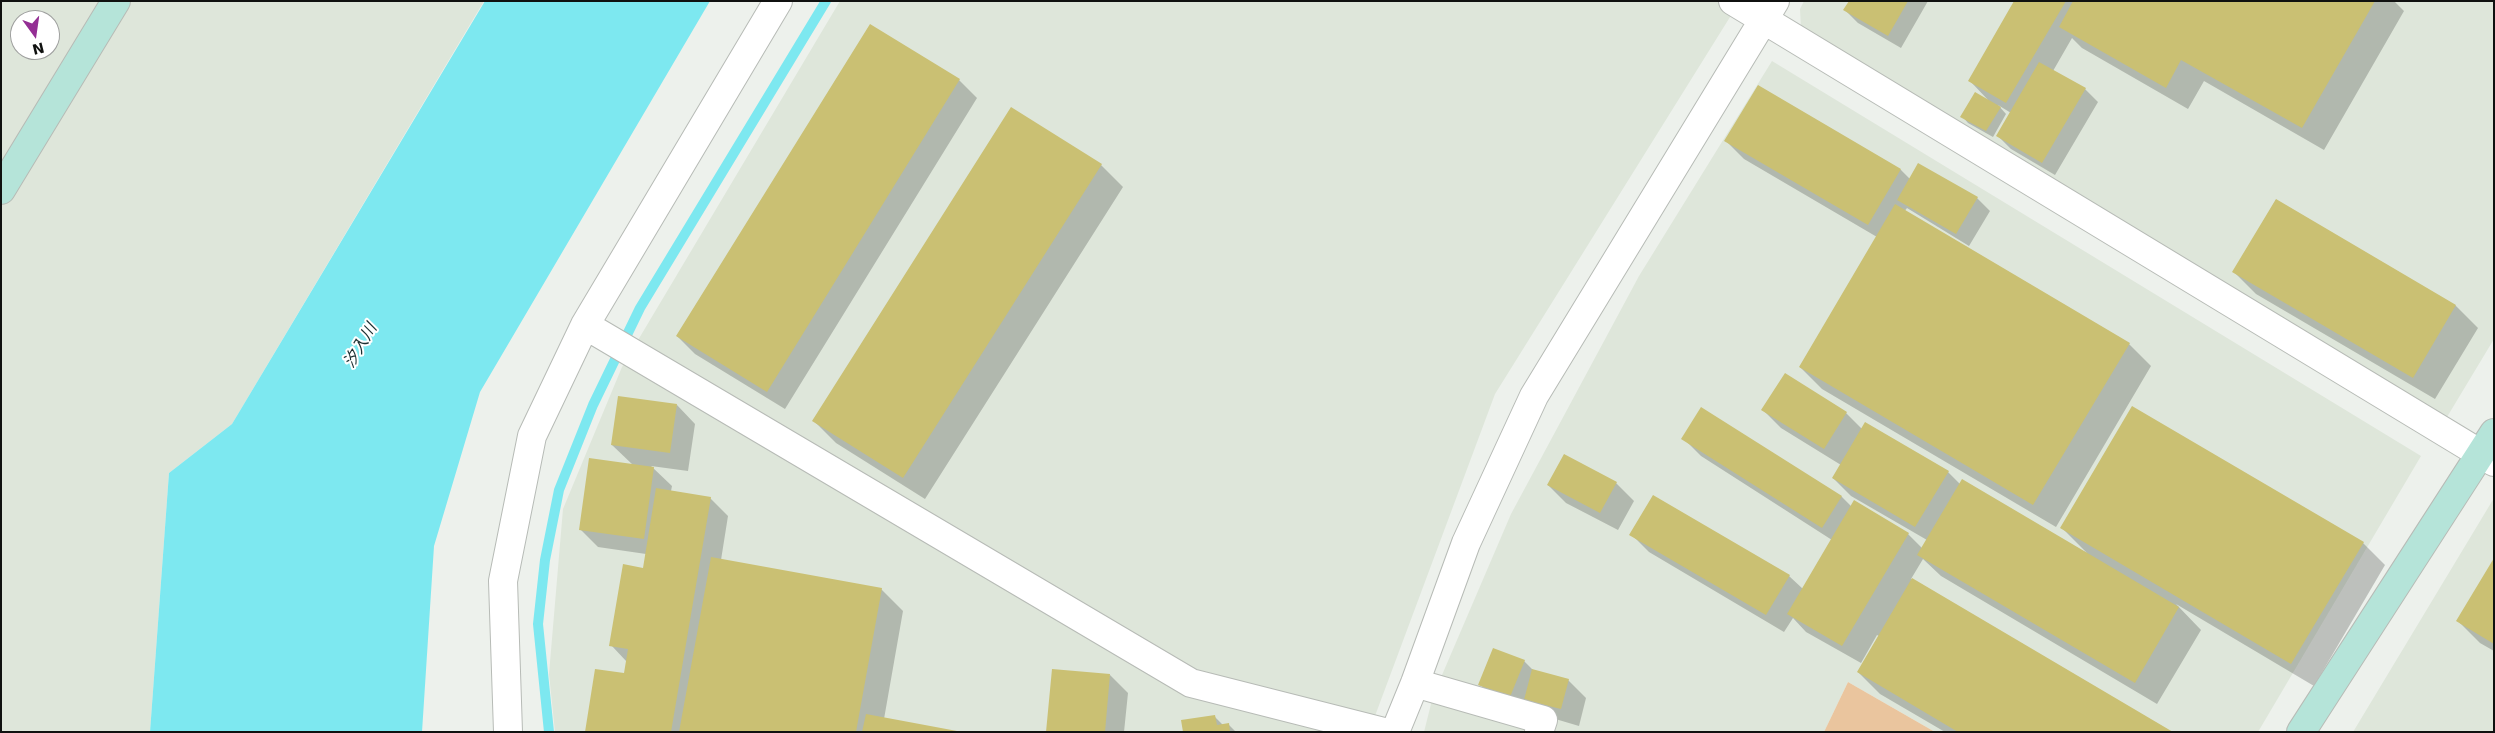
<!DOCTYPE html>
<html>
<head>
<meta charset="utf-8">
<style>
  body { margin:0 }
  #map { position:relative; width:2495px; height:733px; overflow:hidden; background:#edf1ec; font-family:"DejaVu Sans",sans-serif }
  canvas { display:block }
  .frame { position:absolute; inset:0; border:2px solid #101110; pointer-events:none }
  .north { position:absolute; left:10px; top:10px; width:50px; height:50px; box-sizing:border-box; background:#fff; border:1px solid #9fa09f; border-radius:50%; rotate:166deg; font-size:14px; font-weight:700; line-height:20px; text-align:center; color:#101110 }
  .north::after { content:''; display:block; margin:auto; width:18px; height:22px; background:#942e94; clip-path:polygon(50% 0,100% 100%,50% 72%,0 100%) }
</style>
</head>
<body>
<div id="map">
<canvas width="2495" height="733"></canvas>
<div class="frame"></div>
<div class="north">N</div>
</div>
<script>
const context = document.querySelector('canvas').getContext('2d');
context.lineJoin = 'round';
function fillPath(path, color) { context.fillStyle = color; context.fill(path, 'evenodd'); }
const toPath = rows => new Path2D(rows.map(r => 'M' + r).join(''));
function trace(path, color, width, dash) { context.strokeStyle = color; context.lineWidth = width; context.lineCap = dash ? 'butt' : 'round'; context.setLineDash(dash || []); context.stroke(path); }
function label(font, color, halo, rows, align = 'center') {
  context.font = font + ' "DejaVu Sans","Noto Sans JP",sans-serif'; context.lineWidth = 4; context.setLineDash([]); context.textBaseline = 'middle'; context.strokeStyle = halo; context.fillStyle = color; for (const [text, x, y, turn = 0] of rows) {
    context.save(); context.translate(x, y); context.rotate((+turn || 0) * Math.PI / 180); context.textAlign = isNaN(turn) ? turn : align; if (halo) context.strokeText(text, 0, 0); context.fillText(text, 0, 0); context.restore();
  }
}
fillPath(toPath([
  [1,1,484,1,232,424,169,473,150,732,1,732],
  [20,20,50,20,50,50,20,50],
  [840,1,1740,1,1495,394,1369,732,555,732,549,674,563,509,622,367],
  [1804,1,2494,1,2494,339,2447,417,1801,28,1800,9],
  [1772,61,2421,456,2258,732,1935,732,1848,682,1824,732,1424,732,1433,696,1511,514,1639,276],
  [2494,498,2494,732,2353,732]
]), '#dee6da');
fillPath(toPath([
  [1848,682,1935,732,1824,732]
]), '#eac59e');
fillPath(toPath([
  [485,1,710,1,480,392,434,546,422,732,150,732,169,473,232,424]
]), '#7de8f0');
fillPath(toPath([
  [1850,1,1928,1,1901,48,1858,23,1845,10],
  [2016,1,2394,1,2404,11,2324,150,2204,81,2188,109,2082,48,2072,38,2053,71,2085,89,2098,102,2055,175,2011,149,1998,136,2011,113,1998,105,2006,114,1993,137,1968,123,1962,116,1990,102,1970,81],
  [959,80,977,98,785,409,695,354,677,336],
  [1758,86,1901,170,1910,179,1977,198,1990,211,1969,246,1907,208,1904,212,2129,344,2151,366,2056,527,1822,389,1800,367,1877,237,1744,159,1726,141],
  [1101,165,1123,187,925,499,836,443,814,421],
  [2276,200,2456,306,2478,328,2435,399,2256,294,2234,272],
  [677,405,695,424,688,471,651,466,672,486,671,491,710,498,728,516,721,560,881,589,903,611,884,719,956,732,586,732,625,675,627,662,611,645,644,569,646,554,598,547,580,529,633,465,612,445],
  [1702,409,1842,497,1852,507,1854,502,1908,534,1922,548,1927,540,1851,496,1833,478,1841,465,1781,428,1763,410,1846,413,1862,429,1948,472,1960,484,2087,553,2062,528,2363,543,2385,565,2314,686,2176,604,2201,630,2157,704,1941,576,1923,559,1911,579,2170,732,1945,732,1880,694,1858,672,1879,636,1877,635,1861,663,1806,632,1793,618,1784,632,1649,552,1631,534,1789,576,1803,589,1832,540,1701,456,1683,438],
  [1616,483,1634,501,1618,530,1566,503,1548,485],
  [2494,561,2494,651,2480,643,2458,621],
  [1524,661,1535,672,1568,680,1586,698,1579,726,1498,702,1480,684],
  [1110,675,1128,693,1124,732,1047,732],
  [1214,716,1223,725,1228,724,1236,732,1185,732]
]), '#0003');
trace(toPath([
  [549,732,538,624,545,560,559,490,593,405,640,308,826,1]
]), '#7de8f0', 10);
fillPath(toPath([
  [1849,1,1908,1,1888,36,1843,10],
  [2014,1,2066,1,2006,103,1968,81],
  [2073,1,2375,1,2302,128,2181,60,2166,88,2059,27],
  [870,24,960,79,767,392,676,336],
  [2039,62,2086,88,2042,163,1996,136],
  [1758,85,1901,169,1868,225,1724,141],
  [1975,92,2001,107,1986,131,1960,117],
  [1011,107,1102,164,903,478,812,421],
  [1918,163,1978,197,1956,234,1897,200],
  [2276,199,2456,305,2413,378,2232,272],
  [1895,204,2130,343,2033,505,1799,367],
  [1785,373,1847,412,1824,449,1761,410],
  [618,396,677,404,670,453,611,445],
  [2132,406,2364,542,2291,664,2060,528],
  [1701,407,1842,496,1822,528,1681,439],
  [1865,422,1949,471,1915,527,1832,478],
  [1564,454,1617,482,1600,513,1547,485],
  [589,458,654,467,644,539,579,530],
  [1962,479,2179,607,2135,683,1917,555],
  [656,488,711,497,671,732,585,732,595,669,624,673,628,649,609,646,623,564,643,568],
  [1653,495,1790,575,1766,615,1629,535],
  [1854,500,1909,533,1842,646,1787,614],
  [711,557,882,588,856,732,679,732],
  [2494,558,2494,644,2456,621],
  [1912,578,2173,732,1958,732,1857,672],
  [1493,648,1525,660,1510,697,1478,685],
  [1052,669,1110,674,1105,732,1046,732],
  [1532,669,1569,679,1561,709,1524,700],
  [866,714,957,731,957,732,862,732],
  [1215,715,1217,725,1229,723,1230,732,1183,732,1181,720]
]), '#cac073');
const street = toPath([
  [1733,1,2494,462],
  [585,325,1191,683,1384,732],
  [1415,683,1543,720,1539,732],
  [508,732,503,581,532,436,585,325,778,1],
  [1395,732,1415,683,1466,543,1534,396,1775,1]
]);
const secondary = toPath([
  [1,190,116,1],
  [2301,732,2494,433]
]);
trace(street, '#b7bbb6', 30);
trace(secondary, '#b7bbb6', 30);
trace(street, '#fff', 28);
trace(secondary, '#b5e4d9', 28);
label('italic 16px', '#1b2f31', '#fff', [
  ["汐入川",361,346,-59]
]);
</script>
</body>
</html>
